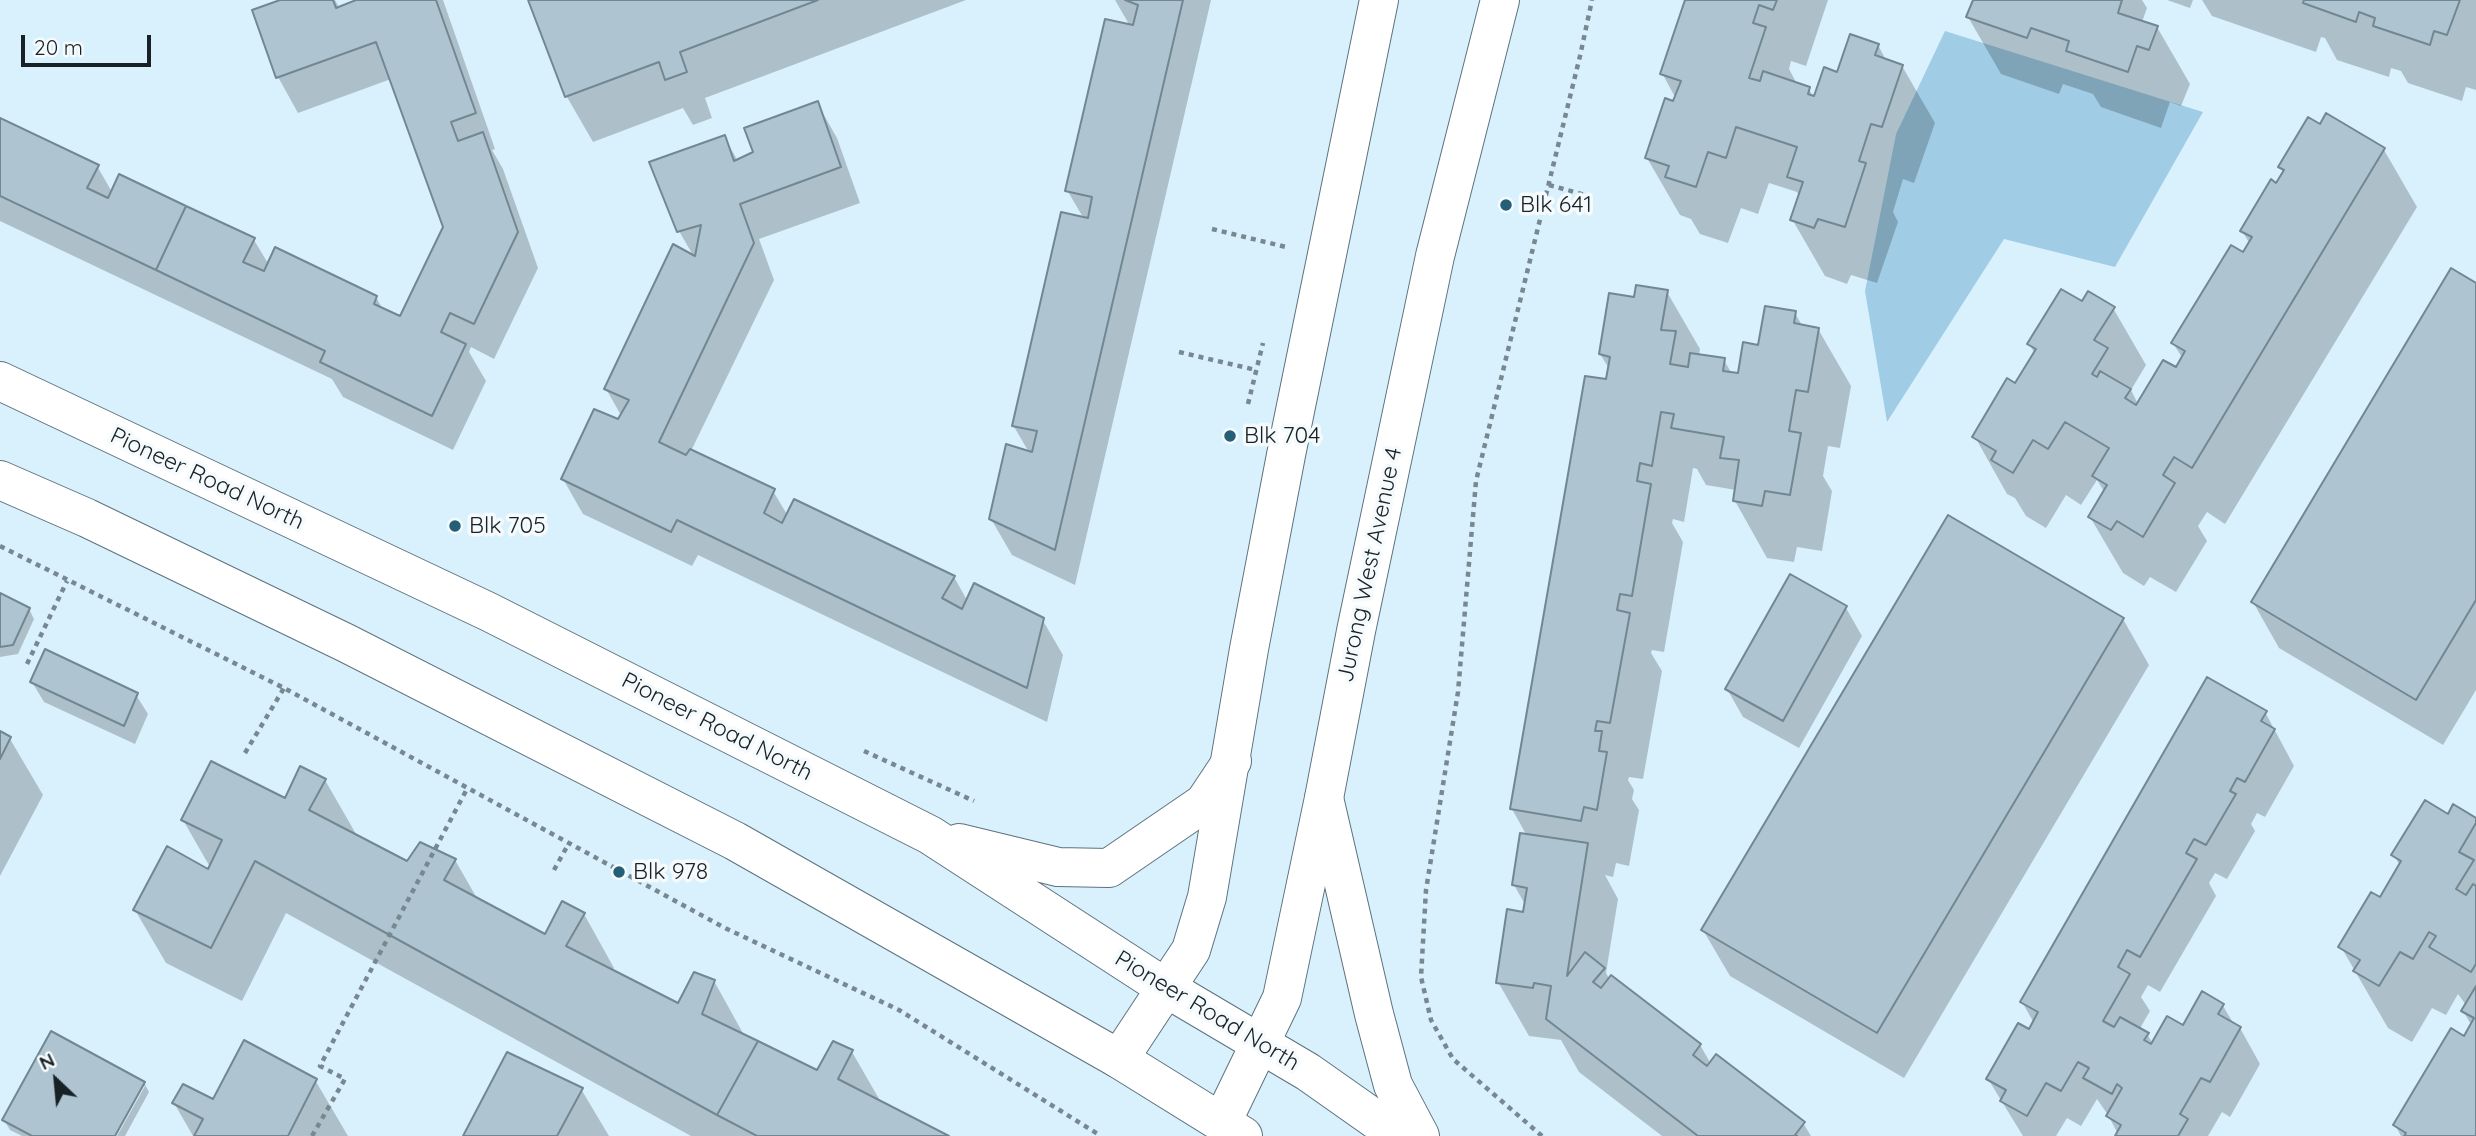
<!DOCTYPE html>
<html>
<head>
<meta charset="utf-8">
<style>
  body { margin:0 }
  #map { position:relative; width:2476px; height:1136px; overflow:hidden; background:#d9f1fd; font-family:Quicksand,sans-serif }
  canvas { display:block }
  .north { position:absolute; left:21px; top:1045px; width:70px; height:70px; -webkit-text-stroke:5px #f5fafd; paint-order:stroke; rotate:334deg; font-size:19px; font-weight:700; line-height:28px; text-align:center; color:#182125 }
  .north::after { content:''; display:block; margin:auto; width:24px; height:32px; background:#182125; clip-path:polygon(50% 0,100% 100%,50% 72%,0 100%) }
  .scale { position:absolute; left:21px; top:35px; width:130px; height:32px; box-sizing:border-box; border:4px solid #182125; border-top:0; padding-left:9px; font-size:21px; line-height:24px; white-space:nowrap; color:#182125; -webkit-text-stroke:5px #f5fafd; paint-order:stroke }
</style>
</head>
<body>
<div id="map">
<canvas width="2476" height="1136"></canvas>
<div class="north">N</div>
<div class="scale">20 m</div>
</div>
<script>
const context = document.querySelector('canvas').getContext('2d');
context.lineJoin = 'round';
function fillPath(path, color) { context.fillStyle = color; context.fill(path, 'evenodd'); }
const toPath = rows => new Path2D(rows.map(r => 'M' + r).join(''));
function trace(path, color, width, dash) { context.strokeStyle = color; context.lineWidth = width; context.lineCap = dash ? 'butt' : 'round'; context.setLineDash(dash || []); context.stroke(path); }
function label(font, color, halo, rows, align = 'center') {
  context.font = font + ' Quicksand,sans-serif'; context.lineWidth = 7; context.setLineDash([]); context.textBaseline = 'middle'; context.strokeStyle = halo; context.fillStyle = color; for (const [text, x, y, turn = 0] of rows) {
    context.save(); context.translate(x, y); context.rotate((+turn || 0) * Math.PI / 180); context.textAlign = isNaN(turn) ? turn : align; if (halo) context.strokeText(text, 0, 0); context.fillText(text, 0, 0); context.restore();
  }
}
fillPath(toPath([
  [1945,31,2203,112,2115,267,2004,239,1887,422,1865,291,1896,134]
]), '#a0cde5');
fillPath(toPath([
  [285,0,335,0,340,9,357,0,443,0,495,149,492,150,503,169,538,268,494,359,471,347,469,352,486,381,453,450,343,397,332,379,0,221,0,119,97,166,112,192,254,240,269,265,376,297,383,310,400,318,445,227,391,79,298,113,278,77],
  [530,0,966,0,705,98,712,118,693,125,683,108,593,142,567,97],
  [1115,0,1211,0,1075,585,1012,555,991,519,1030,454,1013,425,1084,219,1067,190,1130,26],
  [1687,0,1828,0,1806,66,1791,61,1789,69,1797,84,1808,88,1815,99,1838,75,1878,45,1886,60,1902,66,1935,123,1914,183,1903,179,1893,212,1898,222,1877,283,1851,275,1847,284,1825,276,1792,219,1800,197,1797,192,1769,183,1758,214,1741,208,1728,243,1700,234,1691,219,1680,215,1647,158,1676,99,1662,73],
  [1973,0,2142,0,2147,8,2142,22,2157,27,2190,84,2181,106,2170,102,2161,128,2101,107,2093,94,2063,84,2059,94,2001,74,1968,17],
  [2167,0,2193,0,2190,8],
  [2202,0,2476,0,2476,90,2466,87,2462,101,2408,83,2401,71,2391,68,2389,77,2337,60,2325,38,2321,37,2316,52,2212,16],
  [817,103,837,138,860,203,759,239,774,280,691,451,773,491,788,516,954,577,968,602,1042,619,1063,655,1047,722,698,555,692,566,583,514,563,479,622,417,606,389,694,257,679,231,724,137,738,161,755,153],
  [2327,115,2384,150,2417,207,2225,524,2207,512,2198,526,2207,541,2176,592,2150,577,2144,586,2123,573,2090,517,2105,493,2097,480,2081,505,2066,495,2046,528,2026,516,2015,498,2007,494,1975,437,2016,386,2035,354,2029,344,2082,303,2113,308,2146,365,2131,390,2138,404,2177,369,2183,359,2173,343,2250,244,2242,231,2284,173,2280,167,2321,126],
  [2476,285,2476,690,2443,745,2279,648,2253,602],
  [1667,292,1700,349,1699,356,1724,360,1732,374,1739,375,1760,347,1795,313,1803,327,1818,329,1851,386,1840,448,1828,446,1823,476,1832,491,1822,551,1797,547,1794,562,1767,558,1735,501,1736,490,1706,485,1697,469,1693,468,1684,522,1673,519,1672,523,1683,542,1664,652,1652,650,1651,653,1662,671,1643,779,1629,777,1628,780,1634,790,1632,799,1639,810,1629,866,1616,863,1613,877,1605,875,1618,899,1606,973,1610,980,1612,977,1700,1045,1711,1064,1803,1123,1811,1136,1662,1136,1579,1072,1561,1040,1529,1036,1498,982,1526,906,1514,885,1527,836,1512,809,1608,381,1610,370,1600,354,1636,299],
  [0,595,29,609,34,619,18,654,0,657],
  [1846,608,1862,636,1799,748,1743,717,1727,689],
  [2123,619,2149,665,1904,1078,1730,976,1703,930],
  [32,682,136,695,148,714,135,744,44,702],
  [2265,712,2294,766,2265,817,2257,813,2251,824,2255,831,2227,879,2215,873,2209,883,2216,896,2160,992,2148,985,2141,997,2150,1011,2139,1030,2147,1034,2153,1044,2183,1028,2203,994,2223,1006,2235,1026,2240,1028,2260,1064,2230,1117,2222,1112,2208,1136,2117,1136,2118,1134,2108,1115,2097,1099,2081,1126,2067,1118,2056,1136,2023,1136,1988,1079,2034,1023,2022,1002],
  [0,733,10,739,43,795,0,876],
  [325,780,356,834,355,836,408,864,455,860,478,900,546,936,584,914,614,968,612,971,678,1005,714,981,744,1035,818,1072,852,1052,882,1104,945,1136,691,1136,286,913,242,1001,166,963,135,910,209,871,210,867,183,820,286,801],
  [2448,816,2476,820,2476,1136,2401,1136,2395,1125,2464,1038,2472,1026,2463,1011,2466,1005,2458,994,2446,1015,2432,1008,2412,1042,2388,1028,2341,947,2381,900,2400,866,2394,855],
  [315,1080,348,1136,193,1136,174,1103,214,1101],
  [144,1083,149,1092,125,1136,117,1136,145,1086,141,1086,112,1136,22,1136,10,1130,4,1120],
  [581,1089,609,1136,465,1136]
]), '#0003');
const building = toPath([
  [280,0,333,0,336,8,356,0,436,0,476,113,451,122,458,141,483,132,518,232,474,324,450,313,441,332,466,344,432,416,320,362,325,351,156,270,186,206,255,238,243,262,264,271,275,247,377,296,374,304,400,316,443,227,376,42,276,78,252,10,280,0],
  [528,0,818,0,680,52,687,72,665,80,659,62,565,97,528,0],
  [1125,0,1183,0,1055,550,989,519,1006,444,1032,452,1037,431,1012,426,1061,212,1088,218,1092,197,1065,191,1105,19,1133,25,1138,5,1125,0],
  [1685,0,1777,0,1773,10,1759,5,1753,23,1766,27,1749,78,1760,81,1763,71,1810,87,1808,94,1814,96,1824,67,1837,72,1850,34,1879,44,1875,55,1903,65,1882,127,1871,124,1859,161,1866,163,1845,227,1818,219,1814,228,1790,220,1803,182,1787,177,1797,147,1736,127,1726,158,1708,152,1696,187,1665,177,1669,166,1645,158,1665,98,1673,101,1681,81,1660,74,1685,0],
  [1973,0,2122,0,2118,13,2158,26,2149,50,2137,46,2128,72,2066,51,2069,41,2031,28,2027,38,1966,17,1973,0],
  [2304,0,2460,0,2447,35,2434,31,2430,45,2373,26,2375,18,2359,12,2356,22,2303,3,2304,0],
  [818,101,841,167,740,204,754,243,659,442,686,455,690,449,775,489,764,513,782,523,794,499,955,576,942,598,962,609,974,583,1044,618,1027,688,677,520,671,532,561,479,594,409,618,419,629,400,604,389,673,244,695,256,701,225,677,232,649,162,725,135,734,161,753,152,744,128,818,101],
  [2326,113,2385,148,2192,468,2174,457,2163,475,2175,483,2143,537,2117,521,2111,530,2088,517,2107,485,2092,476,2109,448,2065,422,2048,449,2033,440,2013,473,1991,460,1996,451,1972,437,2007,378,2015,383,2036,349,2027,344,2061,289,2082,301,2088,291,2115,307,2094,340,2108,348,2092,374,2097,377,2100,371,2131,389,2125,398,2136,405,2163,360,2176,367,2185,351,2171,343,2231,245,2243,252,2252,237,2240,231,2271,179,2276,183,2284,170,2278,167,2308,117,2320,124,2326,113],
  [0,118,99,165,87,188,108,198,119,174,186,206,156,270,0,196,0,118],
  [2451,268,2476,283,2476,600,2416,700,2251,602,2451,268],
  [1636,285,1668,290,1661,330,1676,331,1670,364,1688,367,1690,353,1725,358,1723,371,1738,373,1743,342,1758,345,1765,306,1796,311,1794,323,1819,328,1808,392,1796,390,1789,431,1801,433,1790,495,1765,491,1762,506,1733,501,1739,460,1720,458,1724,437,1671,428,1674,414,1661,412,1652,466,1640,463,1637,481,1651,484,1632,596,1620,594,1617,610,1630,613,1610,723,1597,721,1595,731,1602,731,1599,751,1607,752,1597,810,1584,807,1581,821,1510,809,1585,376,1606,379,1610,357,1599,354,1609,293,1634,297,1636,285],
  [1948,515,2124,618,1877,1033,1701,930,1948,515],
  [1790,574,1847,606,1783,721,1725,689,1790,574],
  [0,593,30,608,13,645,0,647,0,593],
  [45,649,138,693,124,726,30,682,45,649],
  [2207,677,2267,711,2261,721,2275,729,2245,782,2237,778,2230,791,2236,794,2206,845,2194,839,2186,853,2197,859,2140,957,2127,950,2118,967,2130,974,2103,1021,2114,1027,2120,1017,2149,1033,2144,1040,2151,1044,2167,1016,2183,1025,2202,991,2224,1004,2218,1014,2241,1027,2210,1082,2201,1078,2180,1114,2188,1119,2178,1136,2115,1136,2121,1125,2106,1116,2122,1088,2117,1084,2112,1094,2083,1078,2089,1068,2078,1062,2061,1091,2046,1083,2027,1116,2000,1101,2006,1090,1986,1079,2018,1023,2029,1029,2038,1012,2020,1002,2207,677],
  [0,731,11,737,0,759,0,731],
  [211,761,285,798,300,766,326,779,309,810,407,861,420,842,456,859,444,880,545,934,562,901,585,913,566,946,678,1003,694,972,715,980,702,1014,758,1041,717,1115,255,861,211,948,133,910,167,846,208,869,222,840,181,820,211,761],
  [2425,800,2448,814,2453,804,2476,818,2476,823,2459,852,2474,860,2456,889,2466,895,2473,884,2476,886,2476,964,2471,972,2429,947,2436,936,2429,932,2413,959,2400,952,2379,986,2353,971,2360,960,2338,947,2371,892,2380,897,2401,861,2391,855,2425,800],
  [1520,833,1588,843,1567,976,1585,952,1605,968,1593,982,1601,988,1611,975,1701,1044,1693,1055,1707,1066,1716,1054,1805,1122,1795,1135,1797,1136,1698,1136,1546,1019,1551,986,1534,983,1533,988,1496,983,1507,909,1523,912,1527,888,1512,885,1520,833],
  [2476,986,2476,1136,2404,1136,2406,1133,2393,1125,2451,1028,2464,1036,2474,1018,2461,1011,2476,986],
  [51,1031,145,1082,115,1136,32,1136,2,1120,51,1031],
  [244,1040,317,1079,288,1136,194,1136,203,1119,172,1103,183,1084,213,1099,244,1040],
  [758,1041,817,1070,833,1041,853,1050,838,1079,949,1136,757,1136,717,1115,758,1041],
  [507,1052,583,1088,557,1136,463,1136,507,1052]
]);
fillPath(building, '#aec5d1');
trace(building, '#718792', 2);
const secondary = toPath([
  [1119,1059,1191,950,1207,897,1249,649,1286,455,1379,0],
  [1222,1122,1282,998,1324,798,1356,631,1435,256,1500,0]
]);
const primary = toPath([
  [0,381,489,612,930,835,1166,988,1308,1072,1399,1136],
  [0,480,87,518,346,643,735,841,1119,1059,1243,1136],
  [1324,798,1374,1014,1393,1085,1420,1136],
  [959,843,1058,867,1109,868,1204,803,1232,761]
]);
trace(secondary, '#5d727d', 40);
trace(primary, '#5d727d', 40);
trace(toPath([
  [1549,185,1585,195],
  [1212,229,1286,247],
  [1179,352,1256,370],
  [1248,404,1263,343],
  [0,546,284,688,725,928,899,1010,1101,1136],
  [27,664,67,581],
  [864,751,974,801],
  [245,753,284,688],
  [554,870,569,843],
  [312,1136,345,1079,320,1066,468,787],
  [1542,1136,1453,1059,1431,1020,1421,977,1426,890,1458,692,1476,481,1580,56,1592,0]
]), '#788890', 4.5, [5, 5]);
trace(secondary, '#fff', 38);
trace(primary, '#fff', 38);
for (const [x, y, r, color] of [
  [1506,205,7,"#245e77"],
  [1230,436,7,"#245e77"],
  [455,526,7,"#245e77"],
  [619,872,7,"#245e77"]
]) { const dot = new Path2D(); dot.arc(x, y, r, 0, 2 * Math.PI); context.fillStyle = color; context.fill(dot); trace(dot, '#f5fafd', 2.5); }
label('23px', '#182125', '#f5fafd', [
  ["Blk 641",1520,205],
  ["Blk 704",1244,436],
  ["Blk 705",469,526],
  ["Blk 978",633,872]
], 'left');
label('23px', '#182125', '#f5fafd', [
  ["Pioneer Road North",207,479,25],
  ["Jurong West Avenue 4",1370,565,-78],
  ["Pioneer Road North",717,727,27],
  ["Pioneer Road North",1207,1011,31]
]);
</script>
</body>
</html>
